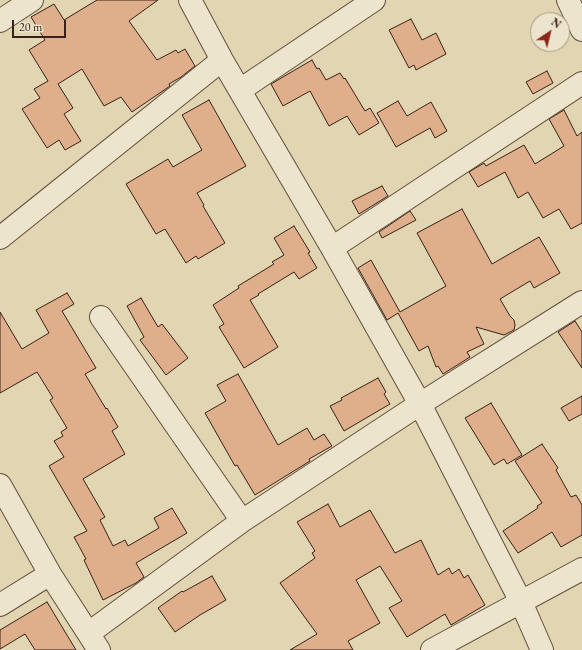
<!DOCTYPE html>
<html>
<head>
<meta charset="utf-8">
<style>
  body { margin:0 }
  #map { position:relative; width:582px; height:650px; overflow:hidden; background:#e2d5b1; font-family:"EB Garamond",serif }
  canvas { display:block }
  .north { position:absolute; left:530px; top:12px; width:40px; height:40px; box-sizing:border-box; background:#ece4cc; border:1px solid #a49684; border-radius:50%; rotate:35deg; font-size:11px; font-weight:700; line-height:16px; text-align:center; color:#372118 }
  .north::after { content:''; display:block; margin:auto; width:14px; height:18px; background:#8f2418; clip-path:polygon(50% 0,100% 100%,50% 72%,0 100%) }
  .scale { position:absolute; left:12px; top:20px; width:54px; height:18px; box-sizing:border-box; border:2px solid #372118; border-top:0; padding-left:5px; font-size:12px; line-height:14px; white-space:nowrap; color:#372118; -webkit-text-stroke:3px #ece4cc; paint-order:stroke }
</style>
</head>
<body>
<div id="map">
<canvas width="582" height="650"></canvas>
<div class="north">N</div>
<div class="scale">20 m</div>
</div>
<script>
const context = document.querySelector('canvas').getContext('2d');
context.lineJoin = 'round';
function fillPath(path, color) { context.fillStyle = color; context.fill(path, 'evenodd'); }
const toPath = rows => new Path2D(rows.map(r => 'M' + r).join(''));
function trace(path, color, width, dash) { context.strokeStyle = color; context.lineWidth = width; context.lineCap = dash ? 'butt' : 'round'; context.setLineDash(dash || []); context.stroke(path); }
const building = toPath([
  [97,0,158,0,129,21,157,60,176,50,178,53,185,49,195,66,181,77,169,84,170,86,132,112,121,97,104,106,82,69,58,84,73,108,64,114,81,141,65,150,59,140,47,148,22,109,40,98,34,89,48,81,29,50,45,40,31,17,54,4,64,20,97,0],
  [411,19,422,40,436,33,446,54,416,70,414,65,409,68,389,30,411,19],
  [312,60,317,69,319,68,326,80,340,73,344,79,345,78,365,111,370,108,379,123,359,135,347,116,329,126,310,91,283,106,271,84,312,60],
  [547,71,553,83,533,94,526,82,547,71],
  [209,100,246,166,197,193,204,205,203,206,225,243,198,259,196,256,186,263,165,229,156,234,126,184,168,159,173,167,202,150,182,115,209,100],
  [398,101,407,116,431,102,447,131,435,138,430,128,396,147,377,113,398,101],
  [564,110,577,136,582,132,582,223,571,229,559,209,543,218,528,192,518,198,505,172,478,187,469,172,484,163,486,166,524,145,535,164,564,146,549,119,564,110],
  [382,186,388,196,359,214,352,201,382,186],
  [462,209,492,264,539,237,560,273,534,288,530,281,500,299,510,316,514,320,515,325,514,330,504,335,476,327,484,344,467,352,470,357,443,374,438,366,436,367,428,346,419,351,398,313,387,320,358,268,371,260,400,312,446,286,417,233,462,209],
  [410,211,416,220,382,238,379,232,410,211],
  [294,226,310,252,308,253,317,268,299,279,294,272,258,294,259,295,250,300,278,347,244,368,219,327,224,324,213,305,239,288,238,286,274,264,272,262,284,255,274,238,294,226],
  [67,293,74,304,62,311,96,368,85,374,106,409,107,408,118,427,112,431,125,454,83,479,105,517,100,520,113,546,125,540,128,546,159,528,154,518,172,508,187,533,136,563,144,577,136,583,103,600,84,560,86,559,74,537,87,531,49,466,64,457,54,441,63,436,61,432,67,428,50,400,53,398,37,372,0,393,0,312,22,349,49,333,36,310,67,293],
  [141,298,158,327,162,324,188,358,166,375,140,340,144,337,127,306,141,298],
  [575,321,582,332,582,368,558,332,575,321],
  [238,374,278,445,307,428,314,440,324,434,332,446,309,459,310,461,255,495,237,465,235,466,205,413,226,401,217,385,238,374],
  [378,378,386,392,384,394,390,404,344,431,330,406,342,400,341,398,378,378],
  [582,396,582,414,569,421,561,408,582,396],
  [491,403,522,455,507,464,504,459,494,465,465,418,491,403],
  [542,444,558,468,556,470,571,497,576,495,582,505,582,535,561,547,552,532,518,553,503,531,538,508,537,506,542,503,515,461,542,444],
  [328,504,340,527,370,510,395,553,421,540,438,575,449,568,452,574,459,569,464,578,468,575,485,605,451,625,445,614,407,637,389,608,402,601,380,566,356,580,380,623,348,641,353,650,290,650,317,634,280,583,315,558,312,553,315,551,297,522,328,504],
  [212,576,226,600,200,615,175,632,158,608,182,591,183,592,212,576],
  [47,602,76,650,35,650,25,634,0,649,0,630,47,602]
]);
fillPath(building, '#dfae8a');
trace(building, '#372118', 1);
const minor = toPath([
  [190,0,222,60,332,248,420,404,521,602,542,650],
  [568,0,582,30],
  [0,21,32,0],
  [240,90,374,0],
  [0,238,222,60],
  [332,248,582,83],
  [101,317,242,521],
  [0,485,50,574,99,650],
  [0,605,50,574],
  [89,633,242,521,420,404,582,302],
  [432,650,582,569]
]);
trace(minor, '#624e3e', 24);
trace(minor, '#ece4cc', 22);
</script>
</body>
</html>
